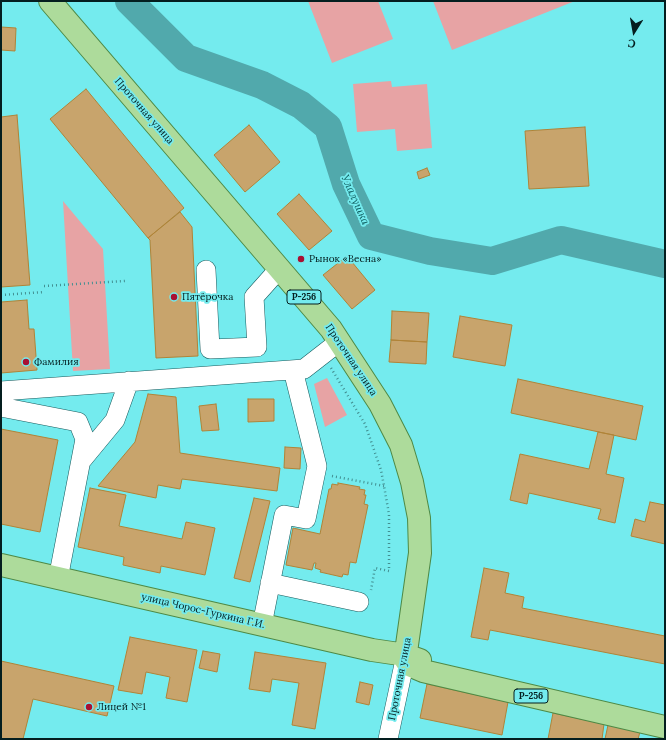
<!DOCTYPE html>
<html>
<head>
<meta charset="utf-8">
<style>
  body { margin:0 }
  #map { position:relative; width:666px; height:740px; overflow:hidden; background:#74ebee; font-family:Lora,serif }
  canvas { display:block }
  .frame { position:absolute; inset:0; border:2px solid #041e1f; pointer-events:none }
  .north { position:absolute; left:614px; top:12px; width:40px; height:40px; -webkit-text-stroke:3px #74ebee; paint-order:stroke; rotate:191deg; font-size:11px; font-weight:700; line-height:16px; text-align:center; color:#041e1f }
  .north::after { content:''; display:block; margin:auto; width:14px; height:18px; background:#041e1f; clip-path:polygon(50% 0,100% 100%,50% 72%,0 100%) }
</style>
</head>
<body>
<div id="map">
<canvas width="666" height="740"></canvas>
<div class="frame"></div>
<div class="north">С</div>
</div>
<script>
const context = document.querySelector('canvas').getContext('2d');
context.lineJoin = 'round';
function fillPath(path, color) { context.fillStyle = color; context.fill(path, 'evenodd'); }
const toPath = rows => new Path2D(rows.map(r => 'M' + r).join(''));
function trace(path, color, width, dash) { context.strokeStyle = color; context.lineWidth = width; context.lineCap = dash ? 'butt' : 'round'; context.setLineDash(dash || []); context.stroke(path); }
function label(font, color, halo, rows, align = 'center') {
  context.font = font + ' Lora,serif'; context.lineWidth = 3.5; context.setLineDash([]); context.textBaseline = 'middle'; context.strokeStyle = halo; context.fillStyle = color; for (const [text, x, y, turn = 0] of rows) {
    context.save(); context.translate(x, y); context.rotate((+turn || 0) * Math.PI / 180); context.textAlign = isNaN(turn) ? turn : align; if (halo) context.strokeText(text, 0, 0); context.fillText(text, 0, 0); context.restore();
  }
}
fillPath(toPath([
  [308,1,378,1,393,39,332,63],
  [433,1,575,1,452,50],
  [391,81,392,87,427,84,432,148,397,151,395,129,357,132,353,84],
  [63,201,103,249,110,369,73,371],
  [327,378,347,415,325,427,314,384]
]), '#e7a3a4');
trace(toPath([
  [129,1,186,58,262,85,301,105,328,127,346,184,371,236,430,251,492,261,561,240,665,264]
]), '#51a9ac', 28);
const building = toPath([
  [1,27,16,28,15,51,1,50,1,27],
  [86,89,184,208,148,238,50,119,86,89],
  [17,115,30,285,1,287,1,117,17,115],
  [249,125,280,162,245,192,214,155,249,125],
  [585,127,589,186,529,189,525,131,585,127],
  [427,168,430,175,419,179,417,172,427,168],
  [299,194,332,231,309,250,277,214,299,194],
  [180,212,192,227,198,356,156,358,150,240,148,238,180,212],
  [347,256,375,290,352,309,323,275,347,256],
  [27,300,29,329,34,329,37,370,1,373,1,302,27,300],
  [392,311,429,313,427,342,391,340,392,311],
  [460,316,512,325,505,366,453,357,460,316],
  [391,340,427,342,426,364,389,362,391,340],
  [518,379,643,406,636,440,511,413,518,379],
  [148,394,176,397,180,453,280,468,277,491,182,479,180,489,158,485,156,498,98,486,135,442,148,394],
  [248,399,274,399,274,421,248,422,248,399],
  [216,404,219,430,202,431,199,406,216,404],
  [1,429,58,440,40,532,1,524,1,429],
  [598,432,614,435,606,474,624,478,615,523,598,519,601,509,529,493,527,504,510,500,520,454,589,469,598,432],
  [285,447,301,448,300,469,284,468,285,447],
  [338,483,360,487,359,489,365,490,364,495,366,495,364,504,368,505,356,563,350,562,348,575,343,574,342,577,320,572,321,570,315,568,316,563,314,563,312,570,286,565,293,528,320,534,329,489,331,489,332,484,338,485,338,483],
  [90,488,126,495,119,526,182,539,186,522,215,528,205,575,161,566,160,573,123,565,124,557,78,547,90,488],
  [254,498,270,501,250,582,234,578,254,498],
  [650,502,665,505,665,544,631,536,635,519,645,522,650,502],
  [484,568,509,573,505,593,524,597,522,608,665,636,665,664,490,630,488,640,471,637,484,568],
  [130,637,197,650,187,702,166,698,170,677,146,672,142,694,118,690,130,637],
  [203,651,220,654,217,672,199,668,203,651],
  [255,652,326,663,315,729,292,725,299,683,272,679,270,692,249,689,255,652],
  [1,661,114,686,107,716,33,699,23,739,1,739,1,661],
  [360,682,373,685,369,705,356,702,360,682],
  [427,684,508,702,502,735,420,718,427,684],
  [553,713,604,724,602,739,548,739,553,713],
  [608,725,640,732,638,739,605,739,608,725]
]);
fillPath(building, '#c8a46c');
trace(building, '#b08337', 1);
const minor = toPath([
  [206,270,210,349,257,347,254,297,279,269],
  [1,391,304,369,340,341],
  [1,407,78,422,85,439,58,579],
  [82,460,115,420,129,381],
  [270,583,359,602],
  [262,625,284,515,306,519,317,466,293,370],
  [388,739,406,655]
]);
const major = toPath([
  [50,1,331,329,380,404,401,445,412,482,419,518,420,553,405,659,409,665,423,671,665,727],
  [1,565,372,650,406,655,420,660]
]);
trace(minor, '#185b5d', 20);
trace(major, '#4e8945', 24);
trace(toPath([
  [44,286,125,281],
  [1,295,44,292],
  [331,368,365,424,381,470,384,486,389,514,389,571,375,568,371,590],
  [332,476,384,486]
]), '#428f91', 2.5, [1, 3]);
trace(minor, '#fff', 19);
trace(major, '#addb9b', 22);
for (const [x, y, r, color] of [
  [301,259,4,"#a81032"],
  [174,297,4,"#a81032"],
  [26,362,4,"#a81032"],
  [89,707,4,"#a81032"]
]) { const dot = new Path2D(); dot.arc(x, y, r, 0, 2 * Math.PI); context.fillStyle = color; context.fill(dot); trace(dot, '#74ebee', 1.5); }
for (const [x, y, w] of [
  [304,297,34],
  [531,696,34]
]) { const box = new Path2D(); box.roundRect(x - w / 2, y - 7, w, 14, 3); context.fillStyle = '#74ebee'; context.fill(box); trace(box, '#041e1f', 1); }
label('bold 9px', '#041e1f', null, [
  ["Р-256",304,297],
  ["Р-256",531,696]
]);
label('10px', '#041e1f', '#74ebee', [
  ["Проточная улица",144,111,49],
  ["Проточная улица",351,360,56],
  ["улица Чорос-Гуркина Г.И.",203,611,13],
  ["Проточная улица",400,679,-79]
]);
label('10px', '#041e1f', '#74ebee', [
  ["Рынок «Весна»",309,259],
  ["Пятёрочка",182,297],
  ["Фамилия",34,362],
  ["Лицей №1",97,707]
], 'left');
label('italic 11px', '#0f5c5e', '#74ebee', [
  ["Улалушка",355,200,66]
]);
</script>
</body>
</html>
